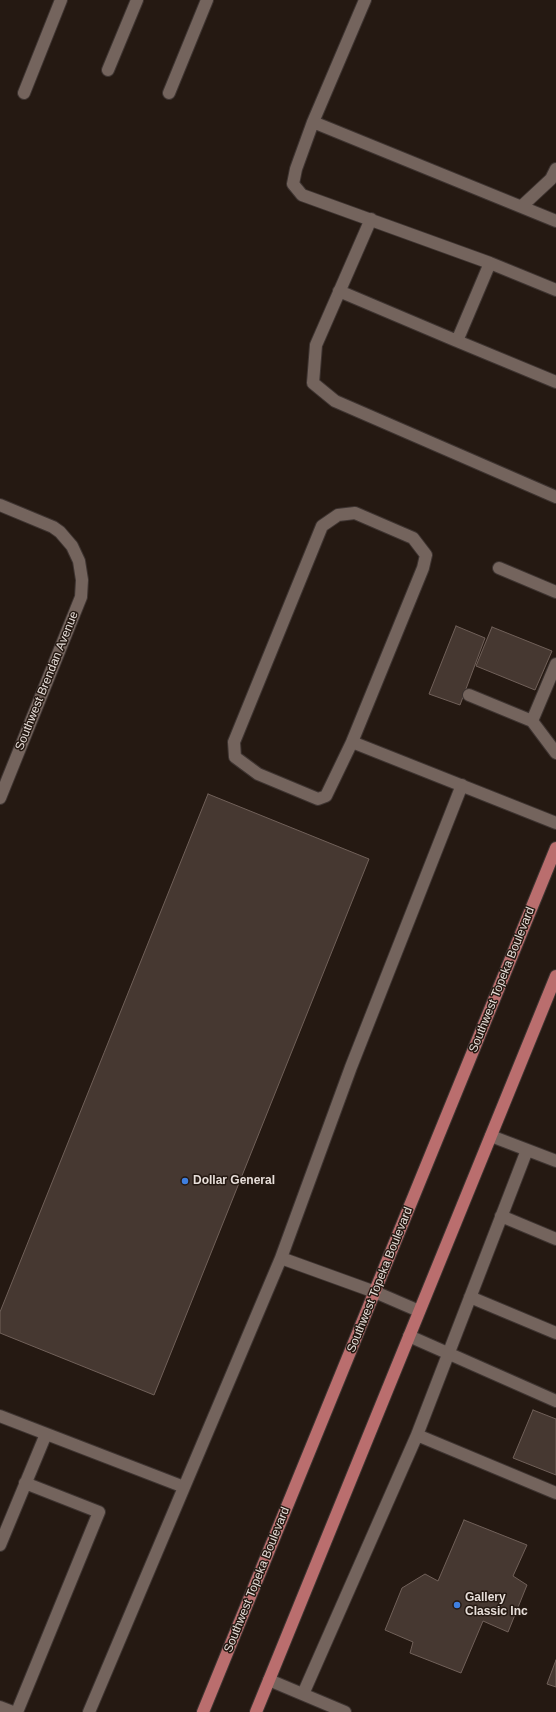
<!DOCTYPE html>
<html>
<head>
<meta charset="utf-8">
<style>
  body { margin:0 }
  canvas { display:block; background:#251912 }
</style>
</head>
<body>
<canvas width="556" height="1712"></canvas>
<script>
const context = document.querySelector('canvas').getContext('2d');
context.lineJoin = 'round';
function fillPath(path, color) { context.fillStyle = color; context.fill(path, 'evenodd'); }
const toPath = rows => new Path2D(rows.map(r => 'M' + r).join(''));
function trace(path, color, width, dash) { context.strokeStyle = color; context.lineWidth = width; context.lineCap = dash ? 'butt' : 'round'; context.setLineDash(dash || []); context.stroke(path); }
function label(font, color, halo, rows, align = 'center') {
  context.font = font + ' Helvetica,sans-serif'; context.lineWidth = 3; context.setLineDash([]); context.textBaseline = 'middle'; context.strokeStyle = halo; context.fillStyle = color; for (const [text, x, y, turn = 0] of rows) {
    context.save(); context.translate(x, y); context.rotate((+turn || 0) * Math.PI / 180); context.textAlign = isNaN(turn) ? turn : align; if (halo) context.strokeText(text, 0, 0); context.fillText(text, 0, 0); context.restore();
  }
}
const building = toPath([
  [456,626,485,638,460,705,429,694,456,626],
  [492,627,552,651,535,690,476,666,492,627],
  [208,794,369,859,154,1395,0,1333,0,1312,208,794],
  [533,1410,556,1419,556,1475,513,1458,533,1410],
  [464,1520,527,1545,513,1576,527,1585,508,1632,483,1621,461,1673,410,1653,413,1642,385,1630,402,1588,425,1574,438,1581,464,1520],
  [556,1660,556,1687,547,1684,556,1660]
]);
fillPath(building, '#463831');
trace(building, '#706059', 1);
const minor = toPath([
  [365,0,313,122,296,169,293,184,302,195,490,263,556,290],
  [108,70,137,0],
  [24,93,61,0],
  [169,93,207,0],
  [313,122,556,221],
  [522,206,551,179,556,169],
  [371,219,316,345,313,383,335,401,556,497],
  [490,263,457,341,556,382],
  [339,291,457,341],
  [0,505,53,527,60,532,72,546,79,561,82,580,81,597,0,798],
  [355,513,413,538,426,555,423,568,352,742,326,796,318,799,258,774,235,757,234,742,322,526,338,515,355,513],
  [499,568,556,592],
  [556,664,532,721,556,753],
  [469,695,532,721],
  [352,742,556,823],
  [491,1136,556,1161],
  [527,1150,417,1435,556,1493],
  [501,1216,556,1239],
  [470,1297,556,1333],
  [419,1311,375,1292,281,1258,351,1067,462,785],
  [409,1336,556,1401],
  [0,1416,184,1487],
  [0,1545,46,1434],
  [269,1680,345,1712],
  [303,1694,417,1435],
  [0,1707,13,1712],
  [17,1712,99,1512,25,1483],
  [89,1712,281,1258]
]);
const major = toPath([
  [203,1712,556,848],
  [256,1712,556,976]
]);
trace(minor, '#3e3431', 14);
trace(major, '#3e3431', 14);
trace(minor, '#74645d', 12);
trace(major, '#ba6e6e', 12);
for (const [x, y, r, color] of [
  [185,1181,4,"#3f7fe0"],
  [457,1605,4,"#3f7fe0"]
]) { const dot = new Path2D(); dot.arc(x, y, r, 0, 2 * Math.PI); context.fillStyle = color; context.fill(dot); trace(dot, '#251912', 1.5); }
label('12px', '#e7ded9', '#251912', [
  ["Southwest Brendan Avenue",47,681,-68],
  ["Southwest Topeka Boulevard",502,980,-68],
  ["Southwest Topeka Boulevard",380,1280,-68],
  ["Southwest Topeka Boulevard",257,1580,-68]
]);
label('bold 12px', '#e7ded9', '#251912', [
  ["Dollar General",193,1181],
  ["Gallery",465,1598],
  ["Classic Inc",465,1612]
], 'left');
</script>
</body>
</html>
